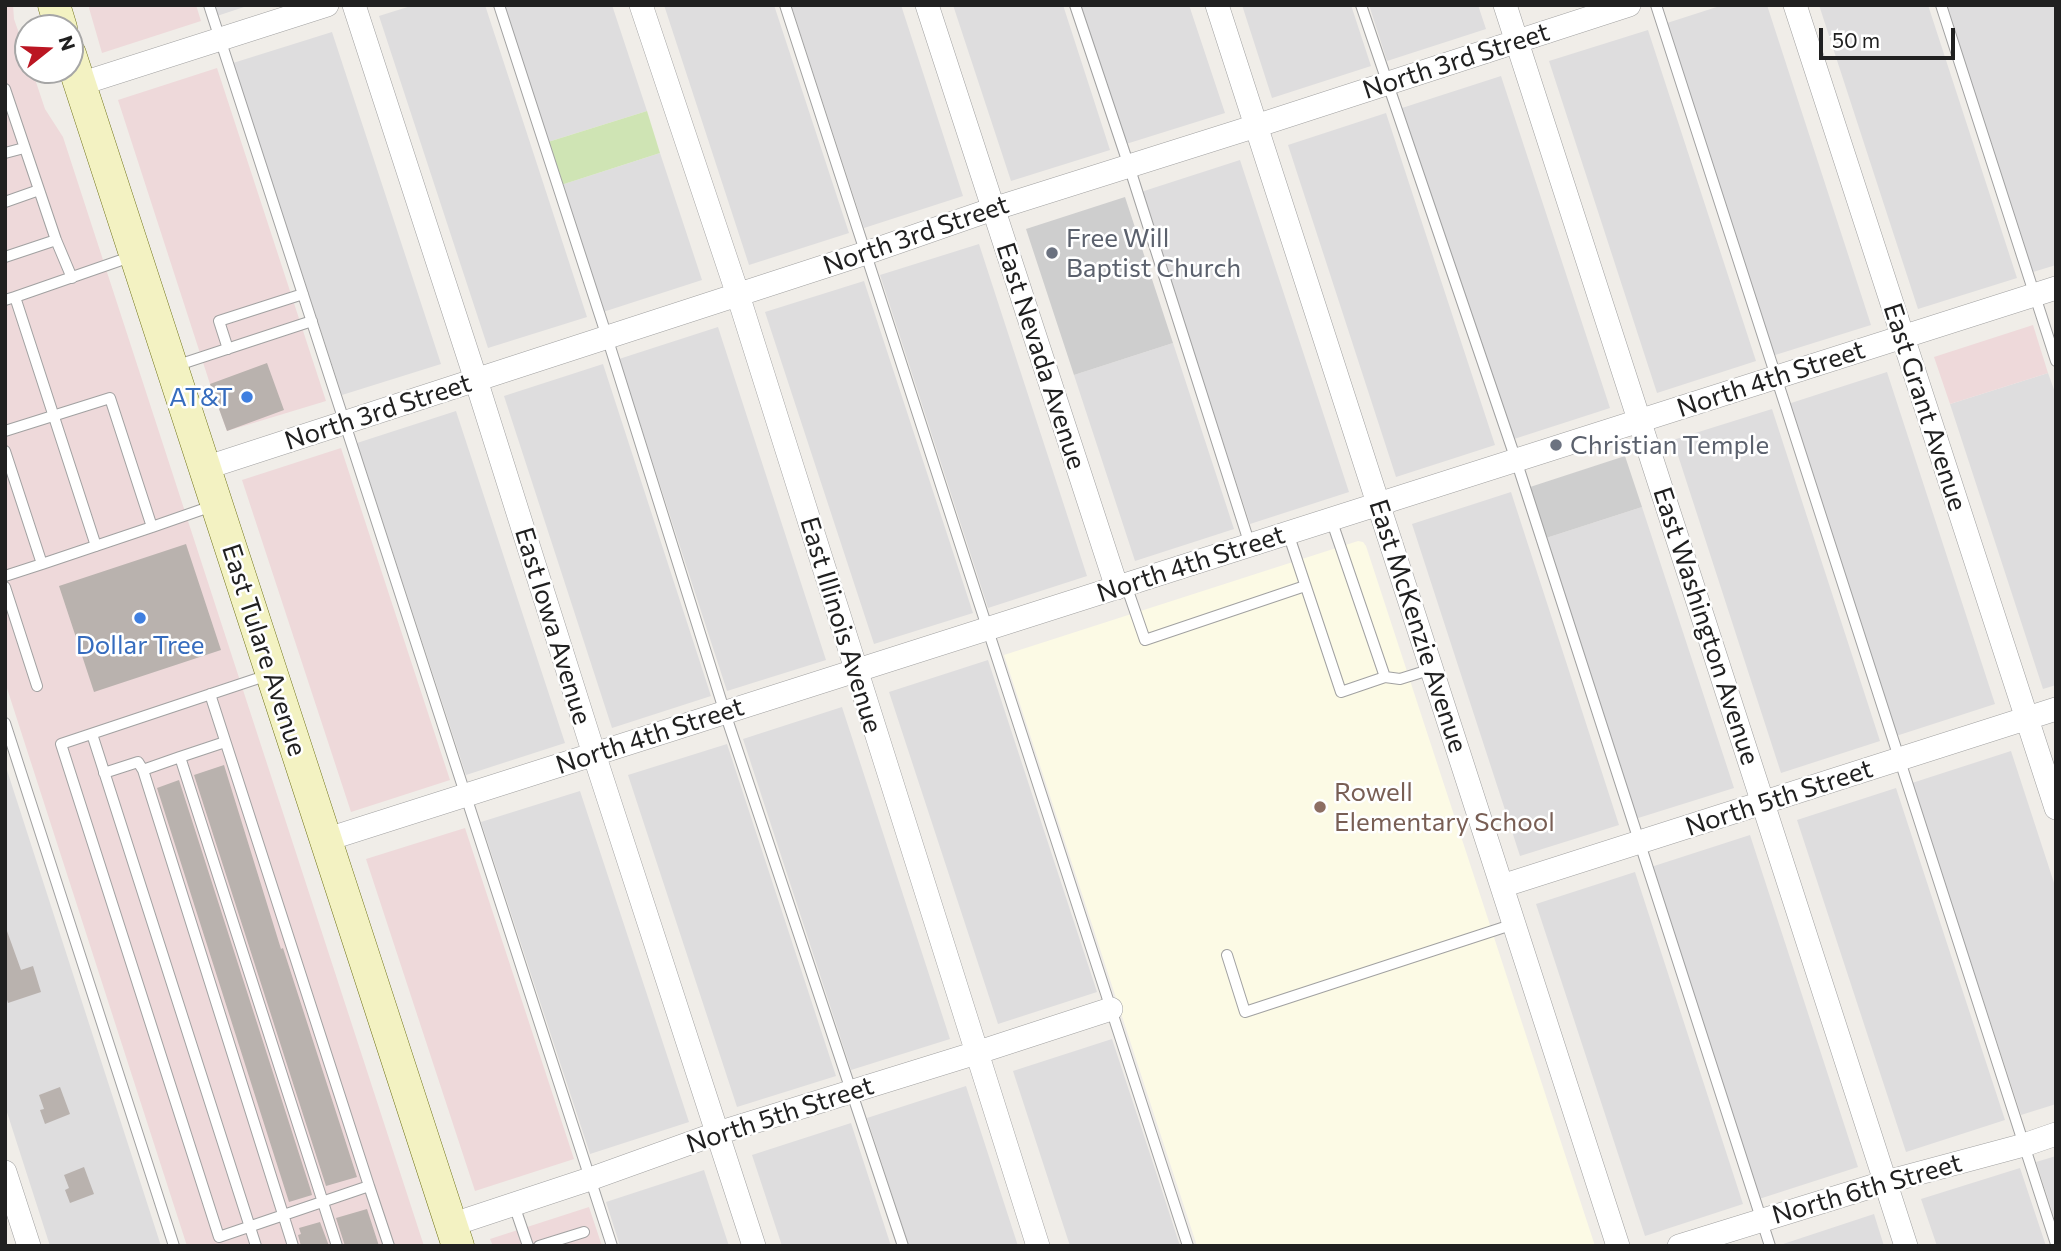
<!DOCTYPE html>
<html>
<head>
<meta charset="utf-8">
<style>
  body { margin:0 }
  #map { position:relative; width:2061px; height:1251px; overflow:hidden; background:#f0ede8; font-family:Commissioner,sans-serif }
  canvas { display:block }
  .frame { position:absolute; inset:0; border:7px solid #202020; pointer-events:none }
  .north { position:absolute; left:14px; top:14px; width:70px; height:70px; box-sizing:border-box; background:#fff; border:2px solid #a6a6a6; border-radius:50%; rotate:72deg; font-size:19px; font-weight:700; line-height:28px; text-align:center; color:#202020 }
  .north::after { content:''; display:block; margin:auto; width:24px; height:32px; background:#bb1622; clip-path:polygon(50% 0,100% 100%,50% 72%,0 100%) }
  .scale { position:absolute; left:1819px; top:28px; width:136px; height:32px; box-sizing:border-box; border:4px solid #202020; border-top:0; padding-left:9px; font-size:21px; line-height:24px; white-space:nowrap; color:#202020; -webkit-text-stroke:5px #fff; paint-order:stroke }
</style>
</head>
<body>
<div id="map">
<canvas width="2061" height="1251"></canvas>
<div class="frame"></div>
<div class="north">N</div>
<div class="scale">50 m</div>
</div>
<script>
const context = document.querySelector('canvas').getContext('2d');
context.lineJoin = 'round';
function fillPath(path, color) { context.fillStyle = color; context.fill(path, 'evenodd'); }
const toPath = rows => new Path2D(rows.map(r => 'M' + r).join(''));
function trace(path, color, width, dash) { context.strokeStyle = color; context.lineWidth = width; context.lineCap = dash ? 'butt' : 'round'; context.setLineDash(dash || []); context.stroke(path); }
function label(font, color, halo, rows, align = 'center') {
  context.font = font + ' Commissioner,sans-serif'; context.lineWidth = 5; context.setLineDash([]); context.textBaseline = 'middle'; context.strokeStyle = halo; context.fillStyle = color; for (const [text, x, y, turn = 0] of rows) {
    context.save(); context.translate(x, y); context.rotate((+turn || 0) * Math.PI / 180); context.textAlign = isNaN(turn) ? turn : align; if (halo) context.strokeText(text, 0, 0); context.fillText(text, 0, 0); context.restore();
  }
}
fillPath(toPath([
  [214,5,250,5,217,16],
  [414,5,485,5,587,317,488,348,379,16],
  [503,5,612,5,647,111,548,142],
  [664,5,774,5,849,233,749,265],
  [791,5,901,5,963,196,864,228],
  [953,5,1063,5,1110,150,1011,181],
  [1080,5,1189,5,1225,113,1126,144],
  [1242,5,1351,5,1371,66,1272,98],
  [1369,5,1478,5,1486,29,1387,61],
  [1723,5,1767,5,1871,325,1772,356,1664,24],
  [1819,5,1928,5,2017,278,1918,309],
  [1946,5,2055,5,2056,265,2033,272],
  [1648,30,1756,361,1657,393,1549,61],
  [332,32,441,364,342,395,233,63],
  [1501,76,1610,408,1511,440,1402,108],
  [1386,113,1495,445,1396,477,1288,145],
  [660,153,702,280,603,312,561,185],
  [1240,160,1349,492,1250,524,1141,192],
  [979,244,1087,576,988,608,880,275],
  [864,281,973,613,874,644,765,312],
  [718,327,826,660,727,691,619,359],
  [1173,343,1234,529,1135,561,1074,375],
  [603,364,711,696,612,728,504,396],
  [1887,372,1995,704,1896,736,1788,404],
  [2048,373,2056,395,2056,685,2043,689,1950,404],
  [1772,409,1880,741,1781,773,1673,440],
  [456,411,565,743,466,775,357,443],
  [1511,492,1619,825,1520,856,1412,524],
  [1642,507,1734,788,1635,819,1543,539],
  [988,660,1097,992,998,1024,889,692],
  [842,707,950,1039,851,1070,743,739],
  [727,744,836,1076,737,1107,628,775],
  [2011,751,2056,889,2056,1104,2021,1115,1912,783],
  [5,764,161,1246,50,1246,5,1106],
  [1896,788,2005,1120,1906,1152,1797,820],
  [580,791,689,1122,590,1154,481,822],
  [1750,835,1858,1167,1759,1199,1651,867],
  [1635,872,1743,1204,1645,1236,1536,904],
  [1112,1039,1154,1166,1180,1246,1070,1246,1013,1071],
  [966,1086,1018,1246,909,1246,867,1118],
  [851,1123,891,1246,782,1246,752,1155],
  [2056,1156,2056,1223,2036,1162],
  [2020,1168,2046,1246,1937,1246,1921,1199],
  [704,1170,729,1246,620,1246,606,1202],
  [1874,1214,1884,1246,1777,1246]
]), '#deddde');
fillPath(toPath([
  [5,5,13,5,14,19,28,59,28,70,32,70,45,109,63,137,424,1246,187,1246,5,682],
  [90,5,196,5,201,21,102,53,89,8],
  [217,68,326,401,227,431,210,384,118,100],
  [2033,325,2048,373,1950,404,1934,357],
  [341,448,450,780,351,812,242,480],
  [465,828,574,1159,475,1191,366,859],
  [589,1207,602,1246,493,1246,490,1239]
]), '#eed9da');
fillPath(toPath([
  [1358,541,1363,542,1366,546,1595,1246,1197,1246,1004,655]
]), '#fcfae5');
fillPath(toPath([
  [1125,197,1173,343,1074,375,1026,229],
  [1625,456,1642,507,1543,539,1527,488]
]), '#cecece');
fillPath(toPath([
  [647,111,660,153,561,185,548,142]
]), '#cfe4b4');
fillPath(toPath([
  [267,363,284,410,227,431,210,384],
  [186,544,221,650,94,692,59,586],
  [224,765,281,949,283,948,357,1177,326,1186,194,775],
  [179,780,311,1191,312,1195,289,1202,157,788],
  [5,931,7,931,21,970,33,966,41,992,8,1003,5,993],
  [60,1087,70,1114,45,1124,40,1110,44,1109,39,1095],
  [84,1167,94,1194,70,1203,65,1190,69,1188,64,1175],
  [367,1209,379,1246,345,1246,336,1218],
  [320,1222,329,1246,301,1246,298,1235,301,1234,299,1228]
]), '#b9b2ae');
const lane = toPath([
  [209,5,612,1246],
  [499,5,607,337,725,713,903,1246],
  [785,5,1188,1246],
  [1075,5,1129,166,1250,545],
  [1361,5,1516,460,1770,1246],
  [1656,5,2056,1244],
  [1941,5,2056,361],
  [5,89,56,240,72,278],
  [5,153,24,148],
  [5,202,39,190],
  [5,257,56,240],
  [15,297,133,256],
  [5,300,15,297,96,546],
  [228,349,219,321,303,294],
  [175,366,312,321],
  [5,431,110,398,152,527,42,564,5,451],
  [1331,519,1385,677],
  [152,527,215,505],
  [1288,533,1341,692,1385,677,1400,679,1432,669],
  [5,576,42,564],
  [1126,585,1145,640,1305,586],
  [5,587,37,686],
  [268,675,61,744,219,1237,369,1186,389,1246],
  [210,694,369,1186],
  [5,723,174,1246],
  [92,734,256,1246],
  [180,757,225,742],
  [143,770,180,757,337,1246],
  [104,773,138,762,143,770,293,1246],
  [1227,955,1245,1012,1514,924],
  [514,1205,528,1246],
  [539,1246,584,1232]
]);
const street = toPath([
  [354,5,476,380,594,754,754,1246],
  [641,5,738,295,1038,1246],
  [927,5,1117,588],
  [1217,5,1618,1246],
  [1505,5,1906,1246],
  [1795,5,2056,808],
  [80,84,327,5],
  [205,468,866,253,993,209,1256,126,1629,5],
  [325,840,2056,288],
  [1502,886,2056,709],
  [5,1172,29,1246],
  [451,1225,590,1179,718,1133,976,1053,1111,1009],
  [1679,1246,1886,1182,2024,1145,2056,1134]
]);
const secondary = toPath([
  [54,5,61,28],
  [70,54,458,1246]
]);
trace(lane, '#a1a1a1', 12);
trace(street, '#a1a1a1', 24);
trace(secondary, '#6a6e11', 33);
trace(lane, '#fff', 10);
trace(street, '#fff', 23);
trace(secondary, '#f3f2c2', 32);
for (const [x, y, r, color] of [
  [1052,253,7,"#6b7280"],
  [247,397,7,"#3f7fe0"],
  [1556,445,7,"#6b7280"],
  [140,618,7,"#3f7fe0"],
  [1320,807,7,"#8d6e63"]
]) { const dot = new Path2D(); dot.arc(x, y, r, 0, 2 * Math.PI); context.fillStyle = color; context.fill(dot); trace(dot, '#fff', 2.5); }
label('26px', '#202020', '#fff', [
  ["North 3rd Street",1456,61,-18],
  ["North 3rd Street",916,235,-19],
  ["East Nevada Avenue",1041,356,72],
  ["North 4th Street",1771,379,-18],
  ["East Grant Avenue",1925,407,72],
  ["North 3rd Street",378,412,-18],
  ["North 4th Street",1191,564,-18],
  ["East Illinois Avenue",841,625,73],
  ["East Iowa Avenue",553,626,73],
  ["East McKenzie Avenue",1418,626,72],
  ["East Washington Avenue",1706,626,72],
  ["East Tulare Avenue",264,650,72],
  ["North 4th Street",650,736,-18],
  ["North 5th Street",1779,798,-18],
  ["North 5th Street",780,1115,-18],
  ["North 6th Street",1867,1189,-16]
]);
label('26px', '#5b616d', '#fff', [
  ["Free Will",1066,238],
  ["Baptist Church",1066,268],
  ["Christian Temple",1570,445]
], 'left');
label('26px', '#366cbe', '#fff', [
  ["AT&T",233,397],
  ["Dollar Tree",140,645,"center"]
], 'right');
label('26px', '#785e54', '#fff', [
  ["Rowell",1334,792],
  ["Elementary School",1334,822]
], 'left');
</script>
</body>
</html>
